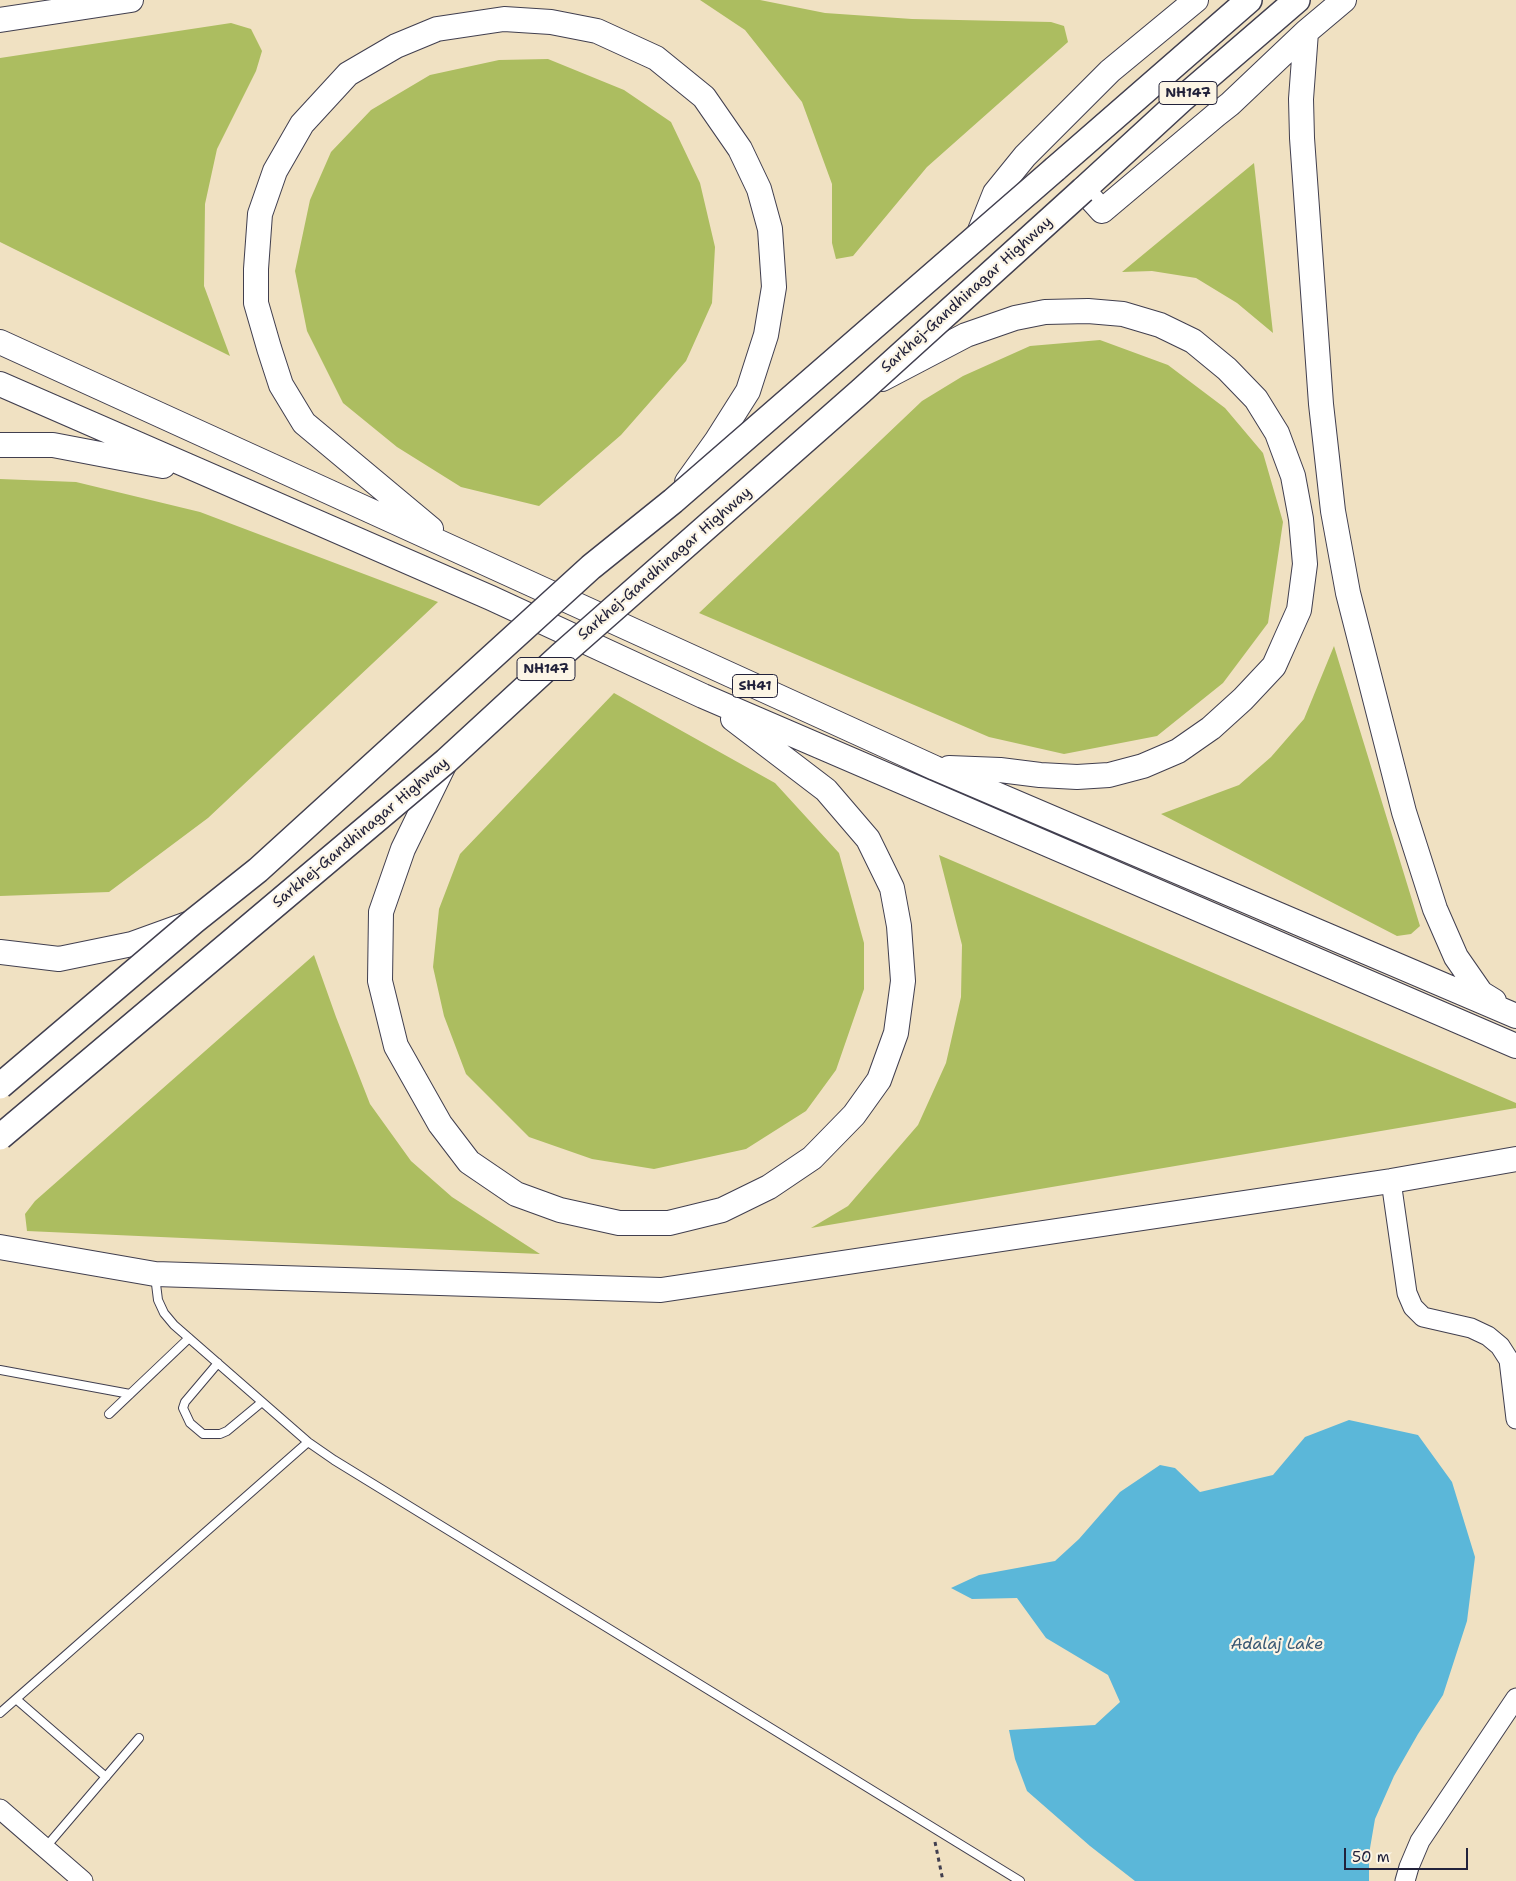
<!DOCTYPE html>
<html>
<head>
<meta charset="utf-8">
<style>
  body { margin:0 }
  #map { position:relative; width:1516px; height:1881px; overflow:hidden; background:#f0e1c2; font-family:"Shantell Sans",sans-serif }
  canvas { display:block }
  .scale { position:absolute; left:1344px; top:1848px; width:124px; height:22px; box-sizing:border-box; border:2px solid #22223b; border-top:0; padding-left:6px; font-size:15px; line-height:18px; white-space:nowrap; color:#22223b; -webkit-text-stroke:4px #fcf5e5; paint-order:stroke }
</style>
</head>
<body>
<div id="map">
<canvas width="1516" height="1881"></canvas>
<div class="scale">50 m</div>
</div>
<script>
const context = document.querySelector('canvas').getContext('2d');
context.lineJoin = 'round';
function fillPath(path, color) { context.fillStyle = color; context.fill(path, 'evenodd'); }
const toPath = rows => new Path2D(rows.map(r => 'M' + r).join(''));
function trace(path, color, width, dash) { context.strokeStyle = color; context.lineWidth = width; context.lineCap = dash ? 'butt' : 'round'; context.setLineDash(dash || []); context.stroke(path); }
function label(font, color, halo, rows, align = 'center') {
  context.font = font + ' "Shantell Sans",sans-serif'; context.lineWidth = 4.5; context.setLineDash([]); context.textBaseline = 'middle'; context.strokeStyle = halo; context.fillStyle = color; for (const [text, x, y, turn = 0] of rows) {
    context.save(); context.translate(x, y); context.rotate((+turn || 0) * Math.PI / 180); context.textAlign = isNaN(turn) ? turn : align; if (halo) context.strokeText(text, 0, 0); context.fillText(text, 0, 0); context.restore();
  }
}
fillPath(toPath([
  [700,0,760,0,825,13,912,19,1051,22,1064,26,1068,42,927,167,853,256,836,259,832,243,832,184,802,102,745,30],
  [231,23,251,29,262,51,256,71,217,149,205,204,204,286,230,356,0,242,0,58],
  [548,59,624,90,671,122,700,183,715,247,712,303,686,361,621,435,539,506,461,487,397,447,343,403,307,331,295,271,310,200,331,152,371,110,430,75,499,60],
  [1254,163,1273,333,1237,303,1196,278,1152,271,1122,272],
  [1100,340,1168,365,1225,408,1263,453,1283,522,1268,623,1223,683,1157,736,1064,754,989,737,699,613,922,401,963,376,1030,346],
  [0,479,76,482,200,512,438,602,208,818,109,892,0,896],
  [1334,646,1420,926,1411,934,1397,936,1161,814,1239,785,1271,757,1304,719],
  [614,693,775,783,839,853,864,943,864,989,836,1070,806,1111,746,1149,654,1169,592,1159,529,1137,466,1074,444,1016,433,967,439,909,460,854],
  [939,855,1516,1103,1516,1108,811,1228,848,1206,918,1125,946,1063,961,997,962,945],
  [314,955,336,1017,370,1104,411,1161,452,1197,540,1254,27,1231,25,1214,35,1201]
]), '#acbd60');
fillPath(toPath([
  [1349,1420,1418,1435,1452,1482,1475,1557,1467,1621,1443,1695,1418,1734,1394,1776,1375,1819,1369,1854,1369,1881,1135,1881,1090,1846,1027,1791,1015,1759,1009,1730,1095,1725,1120,1702,1108,1675,1046,1638,1017,1598,972,1599,951,1588,979,1575,1055,1561,1079,1539,1120,1492,1160,1465,1175,1468,1200,1492,1273,1475,1305,1437]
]), '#5bb7d9');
const service = toPath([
  [155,1276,158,1300,164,1313,174,1325,308,1442,334,1460,1020,1881],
  [218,1363,185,1402,183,1408,190,1423,203,1434,220,1434,227,1431,262,1402],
  [0,1370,130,1394],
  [109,1414,189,1338],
  [16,1699,106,1777],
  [0,1713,308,1442],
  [45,1848,139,1738]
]);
const tertiary = toPath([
  [1391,1181,1407,1293,1413,1307,1423,1317,1471,1328,1488,1336,1500,1346,1509,1360,1516,1419],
  [0,1809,83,1881],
  [1405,1881,1409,1867,1420,1841,1516,1698]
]);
const primary = toPath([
  [0,20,131,0],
  [1306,32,1301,99,1302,138,1321,404,1333,511,1348,593,1404,812,1435,909,1456,957,1481,993,1494,1001],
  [1083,190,1102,211,1216,115,1230,104,1306,32,1344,0],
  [979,233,995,193,1025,156,1110,71,1196,0],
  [0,342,935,768,1516,1016],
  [882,379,966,335,1015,318,1045,312,1088,311,1123,314,1160,325,1193,341,1227,369,1256,399,1277,433,1293,476,1301,519,1305,564,1299,610,1286,639,1274,666,1243,699,1211,728,1178,751,1143,766,1109,775,1077,777,1040,775,1000,770,949,768],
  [0,384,491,598,703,696,1516,1046],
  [0,445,53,445,163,466],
  [431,529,304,423,281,385,269,348,256,303,256,269,260,214,275,171,302,124,348,74,396,46,437,29,504,19,551,22,597,31,656,58,704,97,740,149,759,189,770,229,774,287,766,335,748,391,717,440,687,482],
  [446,761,403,849,381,912,380,981,396,1046,440,1124,469,1162,516,1194,560,1210,619,1223,669,1223,722,1210,769,1187,812,1158,854,1115,879,1080,896,1033,903,981,899,926,892,888,868,839,826,790,733,719],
  [0,952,59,959,132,944,190,923],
  [0,1247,155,1274,661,1290,1391,1181,1516,1159]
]);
const trunk = toPath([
  [1055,169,1249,0],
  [1083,190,1181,100,1297,0]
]);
trace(service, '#413f4f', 10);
trace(tertiary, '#413f4f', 21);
trace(primary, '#413f4f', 26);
trace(trunk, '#413f4f', 28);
trace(toPath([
  [935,1842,943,1881]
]), '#413f4f', 3, [4, 4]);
trace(service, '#fff', 8);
trace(tertiary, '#fff', 19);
trace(primary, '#fff', 24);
trace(trunk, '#fff', 25);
const trunkBridge = toPath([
  [0,1086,194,921,258,870,591,567,673,501,1055,169],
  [0,1137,446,761,560,656,861,391,1083,190]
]);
trace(trunkBridge, '#413f4f', 28, []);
trace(trunkBridge, '#fff', 25);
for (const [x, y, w] of [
  [1188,93,58],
  [546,669,58],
  [755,686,45]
]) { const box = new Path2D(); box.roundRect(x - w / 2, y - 11.5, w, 23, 4); context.fillStyle = '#fcf5e5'; context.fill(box); trace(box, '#22223b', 1); }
label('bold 14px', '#22223b', null, [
  ["NH147",1188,93],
  ["NH147",546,669],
  ["SH41",755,686]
]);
label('15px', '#22223b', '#fcf5e5', [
  ["Sarkhej-Gandhinagar Highway",967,295,-42],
  ["Sarkhej-Gandhinagar Highway",665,564,-41],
  ["Sarkhej-Gandhinagar Highway",361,833,-40]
]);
label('italic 16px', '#365672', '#fcf5e5', [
  ["Adalaj Lake",1277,1645]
]);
</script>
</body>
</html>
